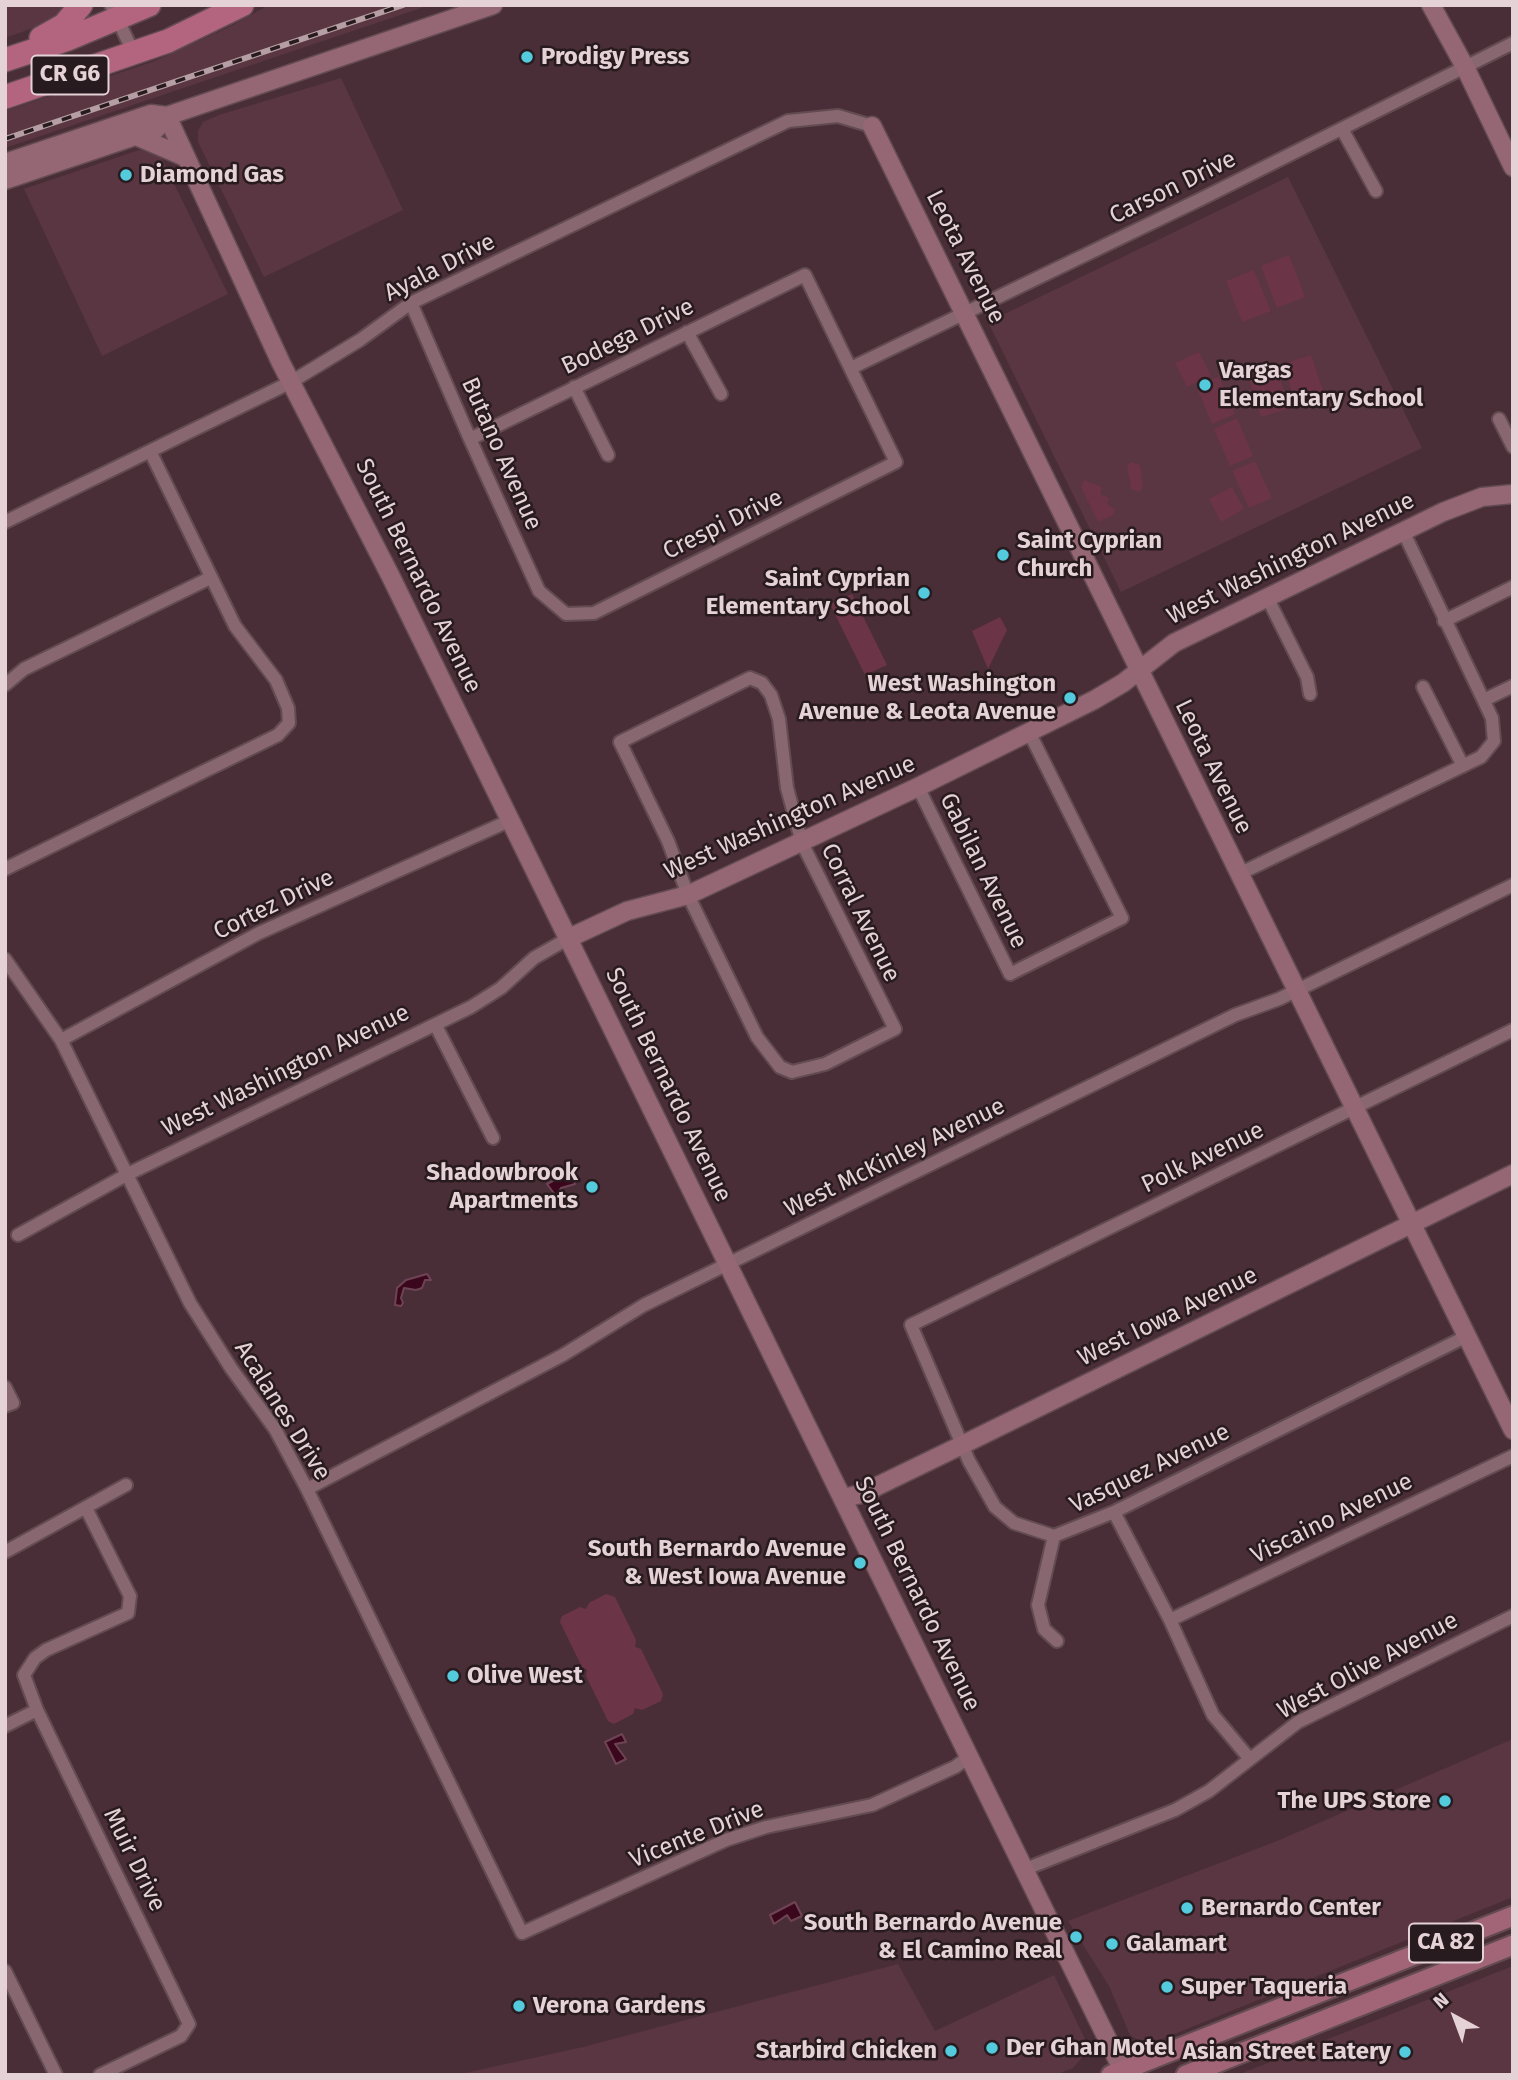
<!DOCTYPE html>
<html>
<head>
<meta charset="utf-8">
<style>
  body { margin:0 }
  #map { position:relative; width:1518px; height:2080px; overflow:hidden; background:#4a2e37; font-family:"Fira Sans",sans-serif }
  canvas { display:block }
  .frame { position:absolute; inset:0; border:7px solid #e5d2d7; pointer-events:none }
  .north { position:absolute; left:1420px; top:1982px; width:70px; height:70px; -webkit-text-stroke:5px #281b1f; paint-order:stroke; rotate:319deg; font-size:19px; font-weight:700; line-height:28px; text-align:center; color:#e5d2d7 }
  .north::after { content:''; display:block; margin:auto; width:24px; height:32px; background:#e5d2d7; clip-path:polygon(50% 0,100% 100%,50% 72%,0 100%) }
</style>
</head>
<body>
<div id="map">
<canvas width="1518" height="2080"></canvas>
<div class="frame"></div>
<div class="north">N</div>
</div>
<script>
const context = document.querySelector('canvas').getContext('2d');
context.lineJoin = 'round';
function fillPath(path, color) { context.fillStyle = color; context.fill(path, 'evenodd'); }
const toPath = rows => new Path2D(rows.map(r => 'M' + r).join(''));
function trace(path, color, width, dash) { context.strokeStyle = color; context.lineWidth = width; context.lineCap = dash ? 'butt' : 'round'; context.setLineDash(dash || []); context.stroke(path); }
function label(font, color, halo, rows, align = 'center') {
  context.font = font + ' "Fira Sans",sans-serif'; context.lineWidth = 5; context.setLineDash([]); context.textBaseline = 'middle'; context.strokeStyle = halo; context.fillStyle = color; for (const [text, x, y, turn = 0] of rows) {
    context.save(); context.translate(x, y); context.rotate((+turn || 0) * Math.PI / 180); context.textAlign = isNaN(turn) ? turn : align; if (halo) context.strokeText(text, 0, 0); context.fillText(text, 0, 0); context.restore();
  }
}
fillPath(toPath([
  [5,5,98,5,5,38],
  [269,5,430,5,5,148,5,111,152,62,229,27],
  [341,78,403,210,264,277,198,142,198,131,203,122,219,115],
  [139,150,153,151,161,157,228,294,102,356,24,189],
  [1288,177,1422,448,1121,592,988,322],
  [1513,1739,1513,1897,1152,2043,1141,2042,1130,2035,1109,1986,1068,1921,1277,1841],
  [898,1964,935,2031,1054,1975,1086,2041,1084,2055,1073,2068,1055,2075,456,2075,583,2047],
  [1513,1966,1513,2075,1237,2075]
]), '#593641');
fillPath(toPath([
  [1289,255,1305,297,1277,308,1261,266],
  [1254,270,1271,311,1242,322,1226,281],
  [1199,352,1211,376,1187,387,1175,363],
  [1311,355,1325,396,1296,405,1283,364],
  [1276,367,1290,408,1261,417,1248,376],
  [1219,376,1235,414,1212,424,1196,386],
  [1237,418,1253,456,1230,466,1214,429],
  [1255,461,1272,498,1249,508,1232,471],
  [1130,462,1140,465,1143,487,1140,492,1131,489,1127,466],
  [1084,480,1102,487,1100,494,1109,498,1107,504,1115,509,1113,515,1098,522,1081,487],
  [1232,487,1244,509,1221,522,1209,499],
  [852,594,887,665,865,675,830,604],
  [1000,617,1007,630,988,669,972,631],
  [606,1594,615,1597,636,1640,635,1647,641,1649,663,1694,661,1701,642,1710,635,1708,633,1714,614,1724,608,1721,586,1676,587,1670,582,1667,560,1622,562,1616,580,1607,586,1609,589,1603]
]), '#6c3447');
const water = toPath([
  [571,1171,575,1184,561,1188,556,1196,547,1184,571,1171],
  [427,1274,431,1280,425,1280,422,1288,416,1290,404,1288,401,1298,403,1303,401,1306,395,1305,397,1288,406,1280,427,1274],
  [622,1734,626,1742,615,1744,626,1759,616,1764,605,1742,622,1734],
  [795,1902,802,1916,791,1921,787,1915,774,1924,770,1915,795,1902]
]);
fillPath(water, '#3b071d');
trace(water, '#6e4455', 2);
const street = toPath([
  [111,5,134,54],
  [1342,129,1376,191],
  [411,303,470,439,539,591,566,614,594,613,896,462,805,275,470,439],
  [687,332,721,394],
  [851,368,1201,199,1513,43],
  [574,387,608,455],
  [1499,419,1513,447],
  [5,522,291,382,360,340,411,303,788,121,838,116,872,126],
  [1267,597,1307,677,1310,694],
  [1444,621,1513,587],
  [750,678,762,683,771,695,779,719,787,788,802,843,895,1029,825,1064,792,1072,780,1067,757,1037,688,895,668,841,620,742,750,678],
  [5,685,24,669,210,578],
  [1423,687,1463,766],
  [1484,700,1513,686],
  [918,787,1010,974,1122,918,1029,732],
  [5,869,278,735,289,723,288,708,276,680,235,626,150,451],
  [1239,874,1481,757,1494,741,1492,718,1403,531],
  [5,959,61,1040,190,1303,231,1368,275,1429,307,1489,522,1933,726,1840,766,1827,872,1805,955,1767,969,1757],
  [436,1026,493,1138],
  [61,1040,259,933,511,820],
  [18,1235,128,1174,471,1007,501,988,534,958,569,938],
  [1467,1336,1114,1512,1054,1536,1014,1523,995,1507,969,1461,911,1325,1513,1030],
  [5,1387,13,1403,5,1406],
  [307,1489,563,1355,644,1305,1235,1015,1279,999,1513,885],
  [86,1508,130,1596,128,1613,46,1650,35,1658,24,1675,37,1710,189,2024,181,2036,100,2075],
  [1114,1512,1170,1620,1213,1715,1249,1758],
  [1054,1536,1038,1605,1044,1629,1057,1641],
  [5,1552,126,1485],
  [1170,1620,1513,1456],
  [5,1726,37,1710],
  [1023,1870,1175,1810,1209,1791,1298,1722,1513,1616],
  [5,1971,56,2075]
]);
const secondary = toPath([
  [1431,5,1465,67,1513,167],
  [167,116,281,363,390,575,1125,2075],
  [872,126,1513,1430],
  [136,136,185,157],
  [5,163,151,114,167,116,493,5],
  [5,180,156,129,167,116],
  [569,938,627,911,688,895,918,787,1094,700,1123,683,1174,643,1443,512,1482,497,1513,494],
  [843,1498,861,1494,964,1444,1513,1174]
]);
const primary = toPath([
  [1111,2075,1513,1916],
  [1186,2075,1513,1945]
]);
const highway = toPath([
  [41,38,64,25,81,5],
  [5,60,68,39,149,5],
  [5,97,168,41,242,5]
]);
trace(street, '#634b52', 16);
trace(secondary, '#634b52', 21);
trace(primary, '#634b52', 23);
trace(highway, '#634b52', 26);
trace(street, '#886770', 12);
trace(secondary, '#956674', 18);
trace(primary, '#a26578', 19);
trace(highway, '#b3647e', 23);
const rail = toPath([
  [5,139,403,5]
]);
trace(rail, '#b59fa5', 6);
trace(rail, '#281b1f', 3.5, [10]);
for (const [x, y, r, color] of [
  [527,57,7,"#54cadd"],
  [126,175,7,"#54cadd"],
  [1205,385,7,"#54cadd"],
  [1003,555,7,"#54cadd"],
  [924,593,7,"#54cadd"],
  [1070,698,7,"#54cadd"],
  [592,1187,7,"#54cadd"],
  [860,1563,7,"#54cadd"],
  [453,1676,7,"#54cadd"],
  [1445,1801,7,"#54cadd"],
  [1187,1908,7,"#54cadd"],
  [1076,1937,7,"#54cadd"],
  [1112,1944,7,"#54cadd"],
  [1167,1987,7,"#54cadd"],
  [519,2006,7,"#54cadd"],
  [992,2048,7,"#54cadd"],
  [951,2051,7,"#54cadd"],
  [1405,2052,7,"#54cadd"]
]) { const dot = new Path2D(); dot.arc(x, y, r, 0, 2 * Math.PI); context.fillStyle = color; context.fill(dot); trace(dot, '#281b1f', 2.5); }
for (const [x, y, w] of [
  [70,75,77],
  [1446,1943,74]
]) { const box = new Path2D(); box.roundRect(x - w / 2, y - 19.5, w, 39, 5); context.fillStyle = '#281b1f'; context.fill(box); trace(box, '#e5d2d7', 2); }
label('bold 23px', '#e5d2d7', null, [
  ["CR G6",70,75],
  ["CA 82",1446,1943]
]);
label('bold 24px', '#e5d2d7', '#281b1f', [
  ["Prodigy Press",541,57],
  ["Diamond Gas",140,175],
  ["Vargas",1219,371],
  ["Elementary School",1219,399],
  ["Saint Cyprian",1017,541],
  ["Church",1017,569],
  ["Saint Cyprian",910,579,"right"],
  ["Elementary School",910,607,"right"],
  ["West Washington",1056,684,"right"],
  ["Avenue & Leota Avenue",1056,712,"right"],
  ["Shadowbrook",578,1173,"right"],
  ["Apartments",578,1201,"right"],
  ["South Bernardo Avenue",846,1549,"right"],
  ["& West Iowa Avenue",846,1577,"right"],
  ["Olive West",467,1676],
  ["The UPS Store",1431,1801,"right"],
  ["Bernardo Center",1201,1908],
  ["South Bernardo Avenue",1062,1923,"right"],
  ["& El Camino Real",1062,1951,"right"],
  ["Galamart",1126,1944],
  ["Super Taqueria",1181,1987],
  ["Verona Gardens",533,2006],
  ["Der Ghan Motel",1006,2048],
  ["Starbird Chicken",937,2051,"right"],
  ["Asian Street Eatery",1391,2052,"right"]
], 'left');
label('24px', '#e5d2d7', '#281b1f', [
  ["Carson Drive",1173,188,-26],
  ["Leota Avenue",965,257,63],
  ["Ayala Drive",440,268,-27],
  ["Bodega Drive",628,337,-26],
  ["Butano Avenue",501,454,66],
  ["Crespi Drive",723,525,-26],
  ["West Washington Avenue",1291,559,-26],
  ["South Bernardo Avenue",418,576,64],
  ["Leota Avenue",1213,767,64],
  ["West Washington Avenue",790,818,-24],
  ["Gabilan Avenue",983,871,64],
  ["Cortez Drive",274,905,-26],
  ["Corral Avenue",860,913,64],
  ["West Washington Avenue",286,1071,-26],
  ["South Bernardo Avenue",668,1085,64],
  ["West McKinley Avenue",895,1158,-26],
  ["Polk Avenue",1203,1158,-26],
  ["West Iowa Avenue",1168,1317,-26],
  ["Acalanes Drive",282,1411,58],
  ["Vasquez Avenue",1150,1469,-26],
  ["Viscaino Avenue",1332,1519,-26],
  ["South Bernardo Avenue",917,1594,64],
  ["West Olive Avenue",1368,1666,-28],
  ["Vicente Drive",697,1835,-22],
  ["Muir Drive",134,1860,64]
]);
</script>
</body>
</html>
